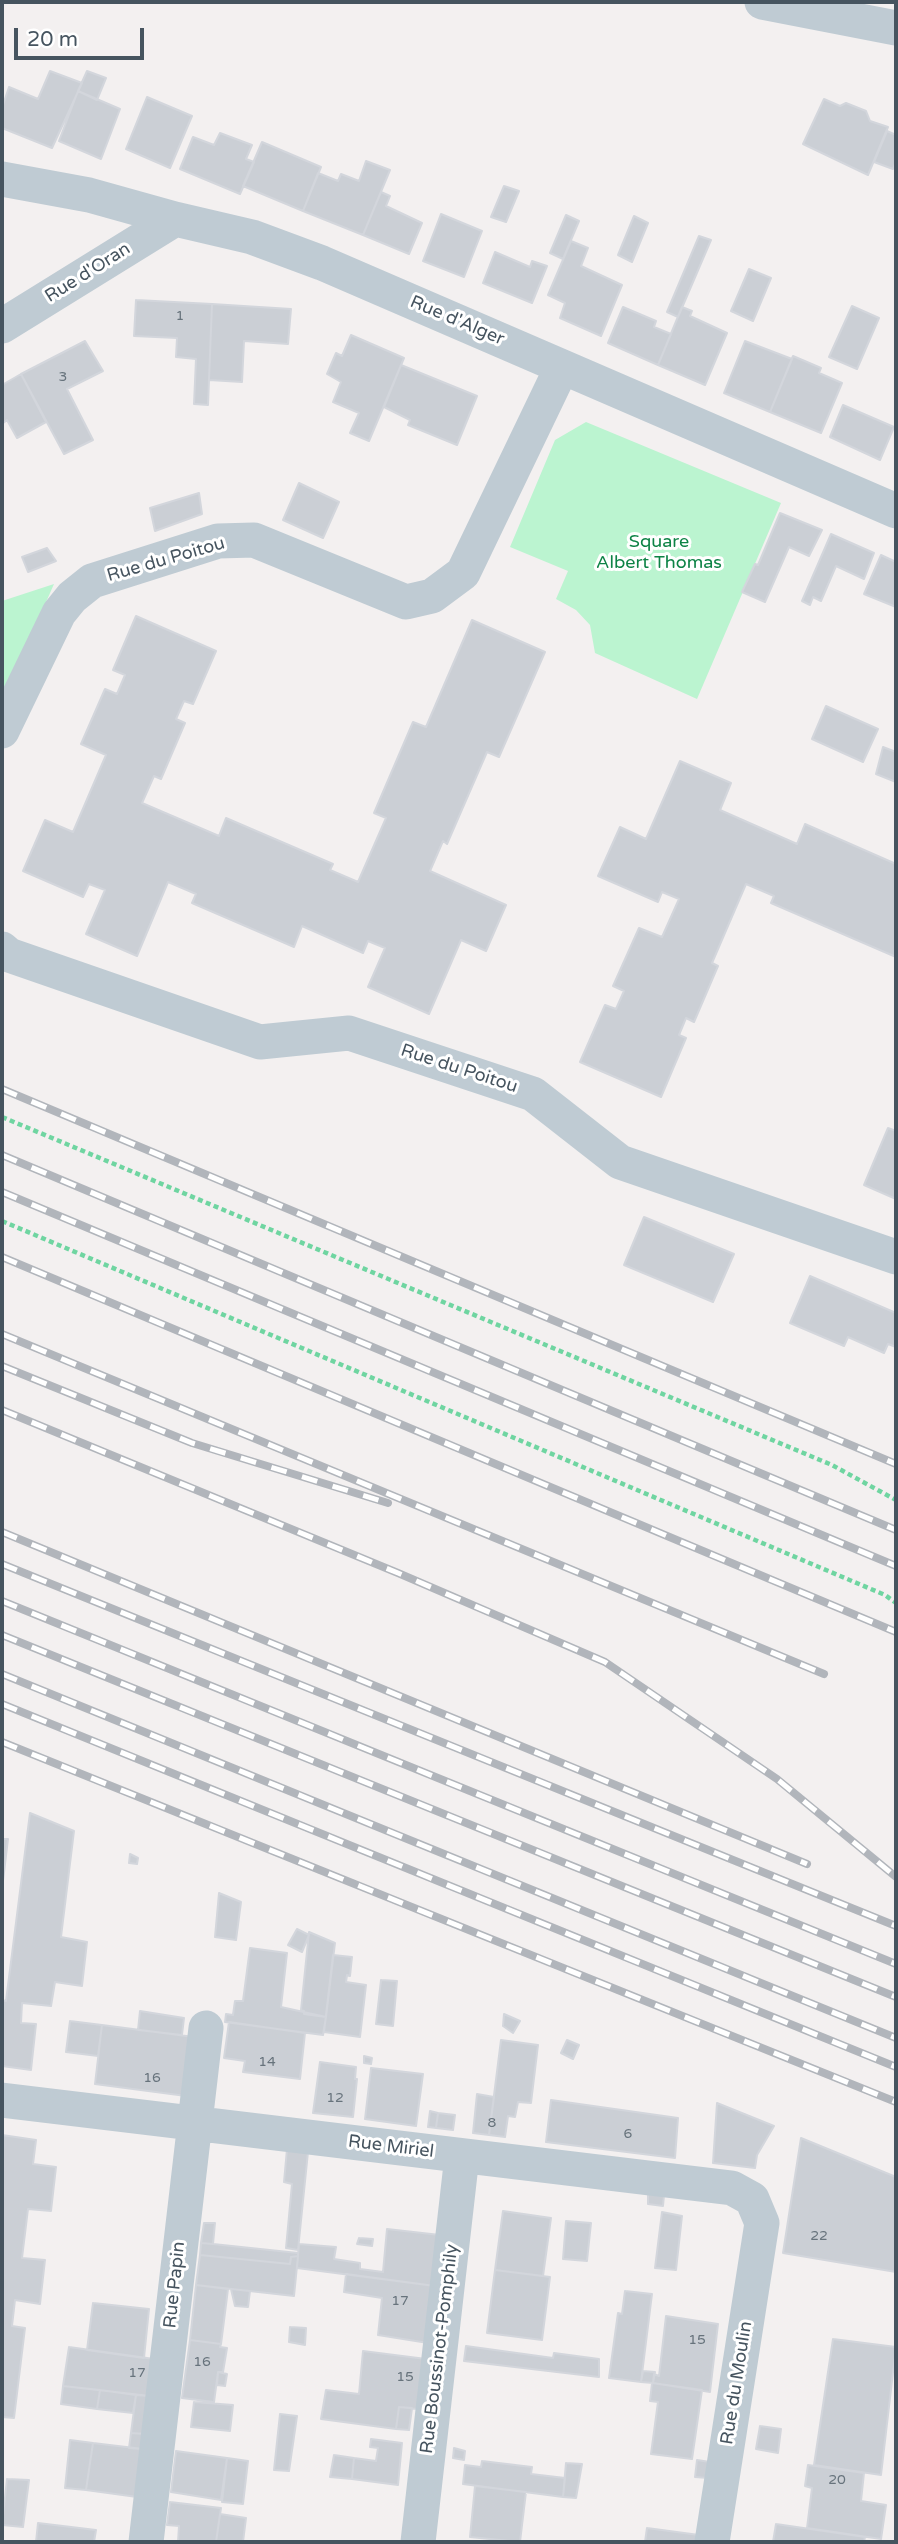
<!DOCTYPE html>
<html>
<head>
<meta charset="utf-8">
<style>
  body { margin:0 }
  #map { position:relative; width:898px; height:2544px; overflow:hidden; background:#f3f0f0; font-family:"Varela Round",sans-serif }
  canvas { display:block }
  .frame { position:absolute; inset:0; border:4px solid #46545f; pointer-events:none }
  .scale { position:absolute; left:14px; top:28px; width:130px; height:32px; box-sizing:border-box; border:4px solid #46545f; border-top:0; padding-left:9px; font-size:21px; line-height:24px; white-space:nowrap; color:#46545f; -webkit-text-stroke:5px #fff; paint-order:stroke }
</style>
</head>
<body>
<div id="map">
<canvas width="898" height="2544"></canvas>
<div class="frame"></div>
<div class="scale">20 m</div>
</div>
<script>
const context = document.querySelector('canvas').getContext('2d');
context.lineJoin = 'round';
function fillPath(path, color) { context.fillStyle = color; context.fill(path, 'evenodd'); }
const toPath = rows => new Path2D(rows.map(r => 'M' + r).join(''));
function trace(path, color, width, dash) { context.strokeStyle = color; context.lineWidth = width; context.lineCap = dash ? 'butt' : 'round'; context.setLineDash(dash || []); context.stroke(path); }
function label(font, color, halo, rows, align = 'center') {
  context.font = font + ' "Varela Round",sans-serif'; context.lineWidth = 6; context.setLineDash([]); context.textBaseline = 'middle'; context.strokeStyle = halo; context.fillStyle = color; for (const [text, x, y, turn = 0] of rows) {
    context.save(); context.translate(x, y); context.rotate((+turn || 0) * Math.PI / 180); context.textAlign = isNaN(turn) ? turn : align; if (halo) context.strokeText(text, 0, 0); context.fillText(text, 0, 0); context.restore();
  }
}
fillPath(toPath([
  [586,422,781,503,697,699,595,653,590,625,576,610,556,599,568,571,510,547,555,440],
  [54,584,2,702,2,601]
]), '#bbf4d0');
const building = toPath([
  [50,71,82,83,52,148,2,128,2,108,9,87,38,99,50,71],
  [87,71,106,78,97,100,78,91,87,71],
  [78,91,120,109,101,159,59,141,78,91],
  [147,97,192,116,170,168,126,149,147,97],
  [824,99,840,106,846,103,866,111,870,121,888,127,868,175,803,144,824,99],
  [887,131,896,135,896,161,893,169,874,162,887,131],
  [220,133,252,145,246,159,254,162,240,194,180,169,193,137,214,145,220,133],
  [262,142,321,167,303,211,243,186,262,142],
  [366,161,390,170,363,235,303,211,318,173,338,181,341,174,359,181,366,161],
  [504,186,519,191,506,222,491,217,504,186],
  [381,192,390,196,386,206,422,223,409,254,363,235,381,192],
  [441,214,482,231,464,277,423,261,441,214],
  [566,215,579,221,563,259,550,253,566,215],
  [634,216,648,223,632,262,618,255,634,216],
  [699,236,711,240,678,317,667,312,699,236],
  [571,241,588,248,581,266,622,285,601,336,560,318,565,303,548,295,571,241],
  [495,252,530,267,532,261,547,266,532,303,483,283,495,252],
  [749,269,771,278,753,321,731,311,749,269],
  [136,300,212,304,208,405,194,404,196,359,176,357,177,338,134,336,136,300],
  [212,304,291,309,288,344,244,341,242,382,209,380,212,304],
  [852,306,879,318,857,369,829,357,852,306],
  [623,307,656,321,654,327,671,334,658,365,608,343,623,307],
  [682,307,692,311,690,316,727,333,705,385,658,365,682,307],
  [351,335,404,358,369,441,350,433,359,413,333,402,341,382,327,374,336,353,342,356,351,335],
  [85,341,103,371,67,389,93,440,64,454,21,374,85,341],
  [745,341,792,359,770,412,724,393,745,341],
  [793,356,821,368,819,373,842,383,821,433,770,412,793,356],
  [401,365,477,396,457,445,408,425,410,420,384,407,401,365],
  [21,374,46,422,17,438,7,420,2,424,2,385,21,374],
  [843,405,894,427,880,460,830,437,843,405],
  [299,483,339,502,323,538,283,520,299,483],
  [199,493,202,514,155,531,150,508,199,493],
  [780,513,822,530,809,556,789,547,765,602,742,592,755,564,758,565,780,513],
  [831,534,874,553,864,579,836,566,821,601,813,597,810,605,802,601,831,534],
  [47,548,56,561,28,572,22,557,47,548],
  [881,555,896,562,896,607,864,594,881,555],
  [136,616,216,651,193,704,184,701,176,719,185,723,161,779,154,776,142,803,219,836,226,818,333,864,330,870,358,882,386,818,374,813,413,722,426,727,472,620,545,652,499,757,487,752,447,844,443,841,430,871,506,905,486,951,461,940,429,1014,368,987,385,948,368,941,363,953,302,926,294,947,192,903,196,894,168,882,137,956,86,934,105,890,89,884,83,897,23,871,45,820,73,832,106,755,81,744,105,689,117,694,125,675,113,670,136,616],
  [826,706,878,729,863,762,812,739,826,706],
  [883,747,896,752,896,782,876,774,883,747],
  [680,761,731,783,720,810,797,844,805,824,896,864,896,957,771,903,774,896,746,884,712,963,718,966,694,1022,686,1018,679,1035,686,1038,661,1097,580,1062,605,1005,616,1009,624,991,613,986,639,928,662,937,679,899,662,892,658,902,598,876,620,827,646,839,680,761],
  [888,1128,896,1131,896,1199,864,1185,888,1128],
  [644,1217,734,1254,713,1302,624,1265,644,1217],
  [810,1276,896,1313,896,1347,888,1344,884,1353,848,1337,844,1346,790,1323,810,1276],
  [30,1813,74,1831,61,1937,87,1942,82,1986,55,1982,51,2006,22,2003,21,2023,36,2024,31,2070,2,2066,2,2000,6,2001,30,1813],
  [2,1839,8,1839,3,1881,2,1881,2,1839],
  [130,1854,138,1858,137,1864,129,1863,130,1854],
  [219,1893,241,1902,236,1940,215,1937,219,1893],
  [297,1929,309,1935,302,1952,288,1945,297,1929],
  [309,1932,335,1943,326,2017,304,2014,304,2011,301,2010,309,1932],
  [250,1948,287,1953,281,2007,326,2017,323,2035,225,2022,226,2014,233,2015,235,2001,243,2001,250,1948],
  [333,1955,352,1957,350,1976,347,1975,346,1982,366,1985,360,2037,324,2032,333,1955],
  [381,1980,397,1981,393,2026,376,2024,381,1980],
  [140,2011,184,2018,182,2035,138,2030,140,2011],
  [504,2014,520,2021,513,2033,503,2026,504,2014],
  [70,2021,102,2025,98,2056,66,2052,70,2021],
  [229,2022,305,2033,300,2079,243,2072,245,2061,224,2058,229,2022],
  [102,2025,194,2037,186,2096,95,2084,102,2025],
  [501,2040,538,2045,531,2103,518,2102,515,2117,508,2116,505,2137,489,2135,501,2040],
  [567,2040,579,2045,573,2059,561,2053,567,2040],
  [364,2056,372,2058,371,2064,364,2063,364,2056],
  [320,2062,356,2067,355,2079,357,2079,353,2117,313,2113,320,2062],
  [371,2068,423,2074,416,2126,365,2119,371,2068],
  [477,2094,494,2097,489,2135,473,2133,477,2094],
  [551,2100,678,2118,675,2158,546,2142,551,2100],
  [717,2103,774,2126,757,2155,755,2168,713,2163,717,2103],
  [430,2111,438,2113,436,2128,428,2127,430,2111],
  [438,2113,455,2115,453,2130,436,2128,438,2113],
  [2,2135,36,2140,33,2164,56,2167,51,2211,28,2209,22,2258,45,2260,40,2304,15,2300,12,2326,25,2328,14,2418,2,2417,2,2135],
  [801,2138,896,2177,896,2272,783,2253,801,2138],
  [287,2149,308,2152,298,2250,286,2248,292,2184,284,2182,287,2149],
  [648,2194,664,2195,663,2206,648,2204,648,2194],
  [503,2211,551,2218,543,2276,495,2270,503,2211],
  [662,2212,682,2216,676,2270,655,2268,662,2212],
  [566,2221,591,2223,587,2261,563,2259,566,2221],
  [204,2223,215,2223,213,2244,201,2243,204,2223],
  [387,2229,440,2235,435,2286,297,2268,299,2244,336,2247,334,2259,360,2263,360,2269,383,2272,387,2229],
  [359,2238,373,2239,372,2246,357,2244,359,2238],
  [201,2243,213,2244,298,2253,298,2256,291,2257,290,2264,200,2255,201,2243],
  [200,2255,290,2264,291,2257,298,2256,294,2296,196,2285,200,2255],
  [495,2270,550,2277,542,2340,487,2333,495,2270],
  [346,2274,435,2286,428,2343,378,2335,382,2298,344,2292,346,2274],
  [196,2285,228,2289,221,2344,190,2340,196,2285],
  [231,2289,250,2291,248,2307,235,2306,231,2289],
  [625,2291,652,2294,641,2382,609,2378,618,2313,622,2314,625,2291],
  [93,2303,149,2309,144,2358,87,2350,93,2303],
  [666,2316,718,2324,710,2392,653,2383,654,2374,659,2376,666,2316],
  [290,2327,306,2328,305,2345,289,2342,290,2327],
  [833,2339,896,2347,881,2475,814,2465,833,2339],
  [190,2340,221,2344,220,2347,227,2348,223,2372,218,2372,214,2402,182,2398,190,2340],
  [466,2346,553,2358,554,2353,599,2359,599,2377,464,2361,466,2346],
  [69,2347,154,2359,150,2396,63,2386,69,2347],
  [363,2351,426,2359,420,2409,399,2407,396,2429,321,2419,326,2390,359,2394,363,2351],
  [643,2371,655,2372,653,2383,641,2382,643,2371],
  [218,2372,227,2374,225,2386,217,2385,218,2372],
  [652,2383,702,2390,692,2459,651,2454,658,2402,650,2401,652,2383],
  [63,2386,100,2390,97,2409,61,2404,63,2386],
  [100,2390,136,2395,133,2413,97,2409,100,2390],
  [136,2395,150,2396,145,2434,131,2433,136,2395],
  [194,2402,233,2405,230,2431,191,2427,194,2402],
  [399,2407,412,2408,409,2430,396,2429,399,2407],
  [280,2414,297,2416,289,2471,274,2470,280,2414],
  [760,2426,781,2429,778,2453,756,2449,760,2426],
  [131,2433,145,2434,143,2449,129,2448,131,2433],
  [371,2439,402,2443,398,2485,352,2479,354,2458,376,2461,378,2448,370,2447,371,2439],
  [70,2440,93,2443,86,2490,65,2488,70,2440],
  [93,2443,143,2449,137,2497,86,2490,93,2443],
  [454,2448,465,2451,464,2460,453,2458,454,2448],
  [176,2451,227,2458,221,2500,171,2492,176,2451],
  [334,2455,354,2458,352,2479,330,2477,334,2455],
  [227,2458,248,2461,243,2504,222,2502,227,2458],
  [697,2460,710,2462,708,2478,695,2477,697,2460],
  [482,2461,532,2467,531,2474,565,2478,563,2497,463,2484,465,2465,481,2467,482,2461],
  [566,2463,582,2464,576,2498,563,2497,566,2463],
  [808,2465,864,2473,861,2501,886,2505,881,2539,807,2528,812,2488,805,2486,808,2465],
  [7,2479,29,2480,23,2527,2,2525,7,2479],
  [475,2486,526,2492,520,2542,470,2537,475,2486],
  [170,2502,221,2508,216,2542,178,2542,179,2526,167,2525,170,2502],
  [220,2514,246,2518,243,2542,216,2542,220,2514],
  [38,2523,96,2530,94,2542,36,2542,38,2523],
  [776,2524,865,2537,864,2542,773,2542,776,2524],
  [647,2528,699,2535,698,2542,645,2542,647,2528]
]);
fillPath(building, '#cbcfd5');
trace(building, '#d3d6dc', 2);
trace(toPath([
  [2,1117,832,1465,896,1500],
  [2,1221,885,1595,896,1603]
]), '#6fd5a1', 4.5, [5, 3.5]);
trace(toPath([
  [762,2,896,28],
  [2,179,89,195,175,219,252,237,322,263,896,511],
  [2,326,175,219],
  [2,731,59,613,72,597,92,581,218,541,254,540,406,602,432,596,463,573,562,367],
  [2,949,9,955,260,1042,349,1033,533,1094,620,1162,896,1257],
  [2,2100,732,2188,752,2199,762,2223,712,2542],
  [146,2542,206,2028],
  [418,2542,462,2156]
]), '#bfcbd3', 35);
const rail = toPath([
  [2,1089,896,1464],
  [2,1155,896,1530],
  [2,1192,896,1566],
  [2,1257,896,1632],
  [2,1334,824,1674],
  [2,1366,192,1443,388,1503],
  [2,1410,398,1573,605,1662,777,1779,896,1877],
  [2,1532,807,1864],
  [2,1564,896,1926],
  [2,1601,896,1964],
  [2,1635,896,1997],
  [2,1674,896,2038],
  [2,1704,896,2067],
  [2,1742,896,2102]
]);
trace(rail, '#b1b5bb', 8);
trace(rail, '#fff', 5, [16]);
label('14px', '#67737c', null, [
  ["1",180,316],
  ["3",63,377],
  ["14",267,2062],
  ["16",152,2078],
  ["12",335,2098],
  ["8",492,2123],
  ["6",628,2134],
  ["22",819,2236],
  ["17",400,2301],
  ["15",697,2340],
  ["16",202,2362],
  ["17",137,2373],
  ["15",405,2377],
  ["20",837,2480]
]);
label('18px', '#46545f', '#fff', [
  ["Rue d'Oran",88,273,-32],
  ["Rue d'Alger",457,321,23],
  ["Rue du Poitou",166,560,-16],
  ["Rue du Poitou",459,1069,18],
  ["Rue Miriel",391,2147,7],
  ["Rue Papin",175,2285,-84],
  ["Rue Boussinot-Pomphily",440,2349,-83],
  ["Rue du Moulin",737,2383,-81]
]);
label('18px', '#0e8346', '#fff', [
  ["Square",659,542],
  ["Albert Thomas",659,563]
]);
</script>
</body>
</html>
